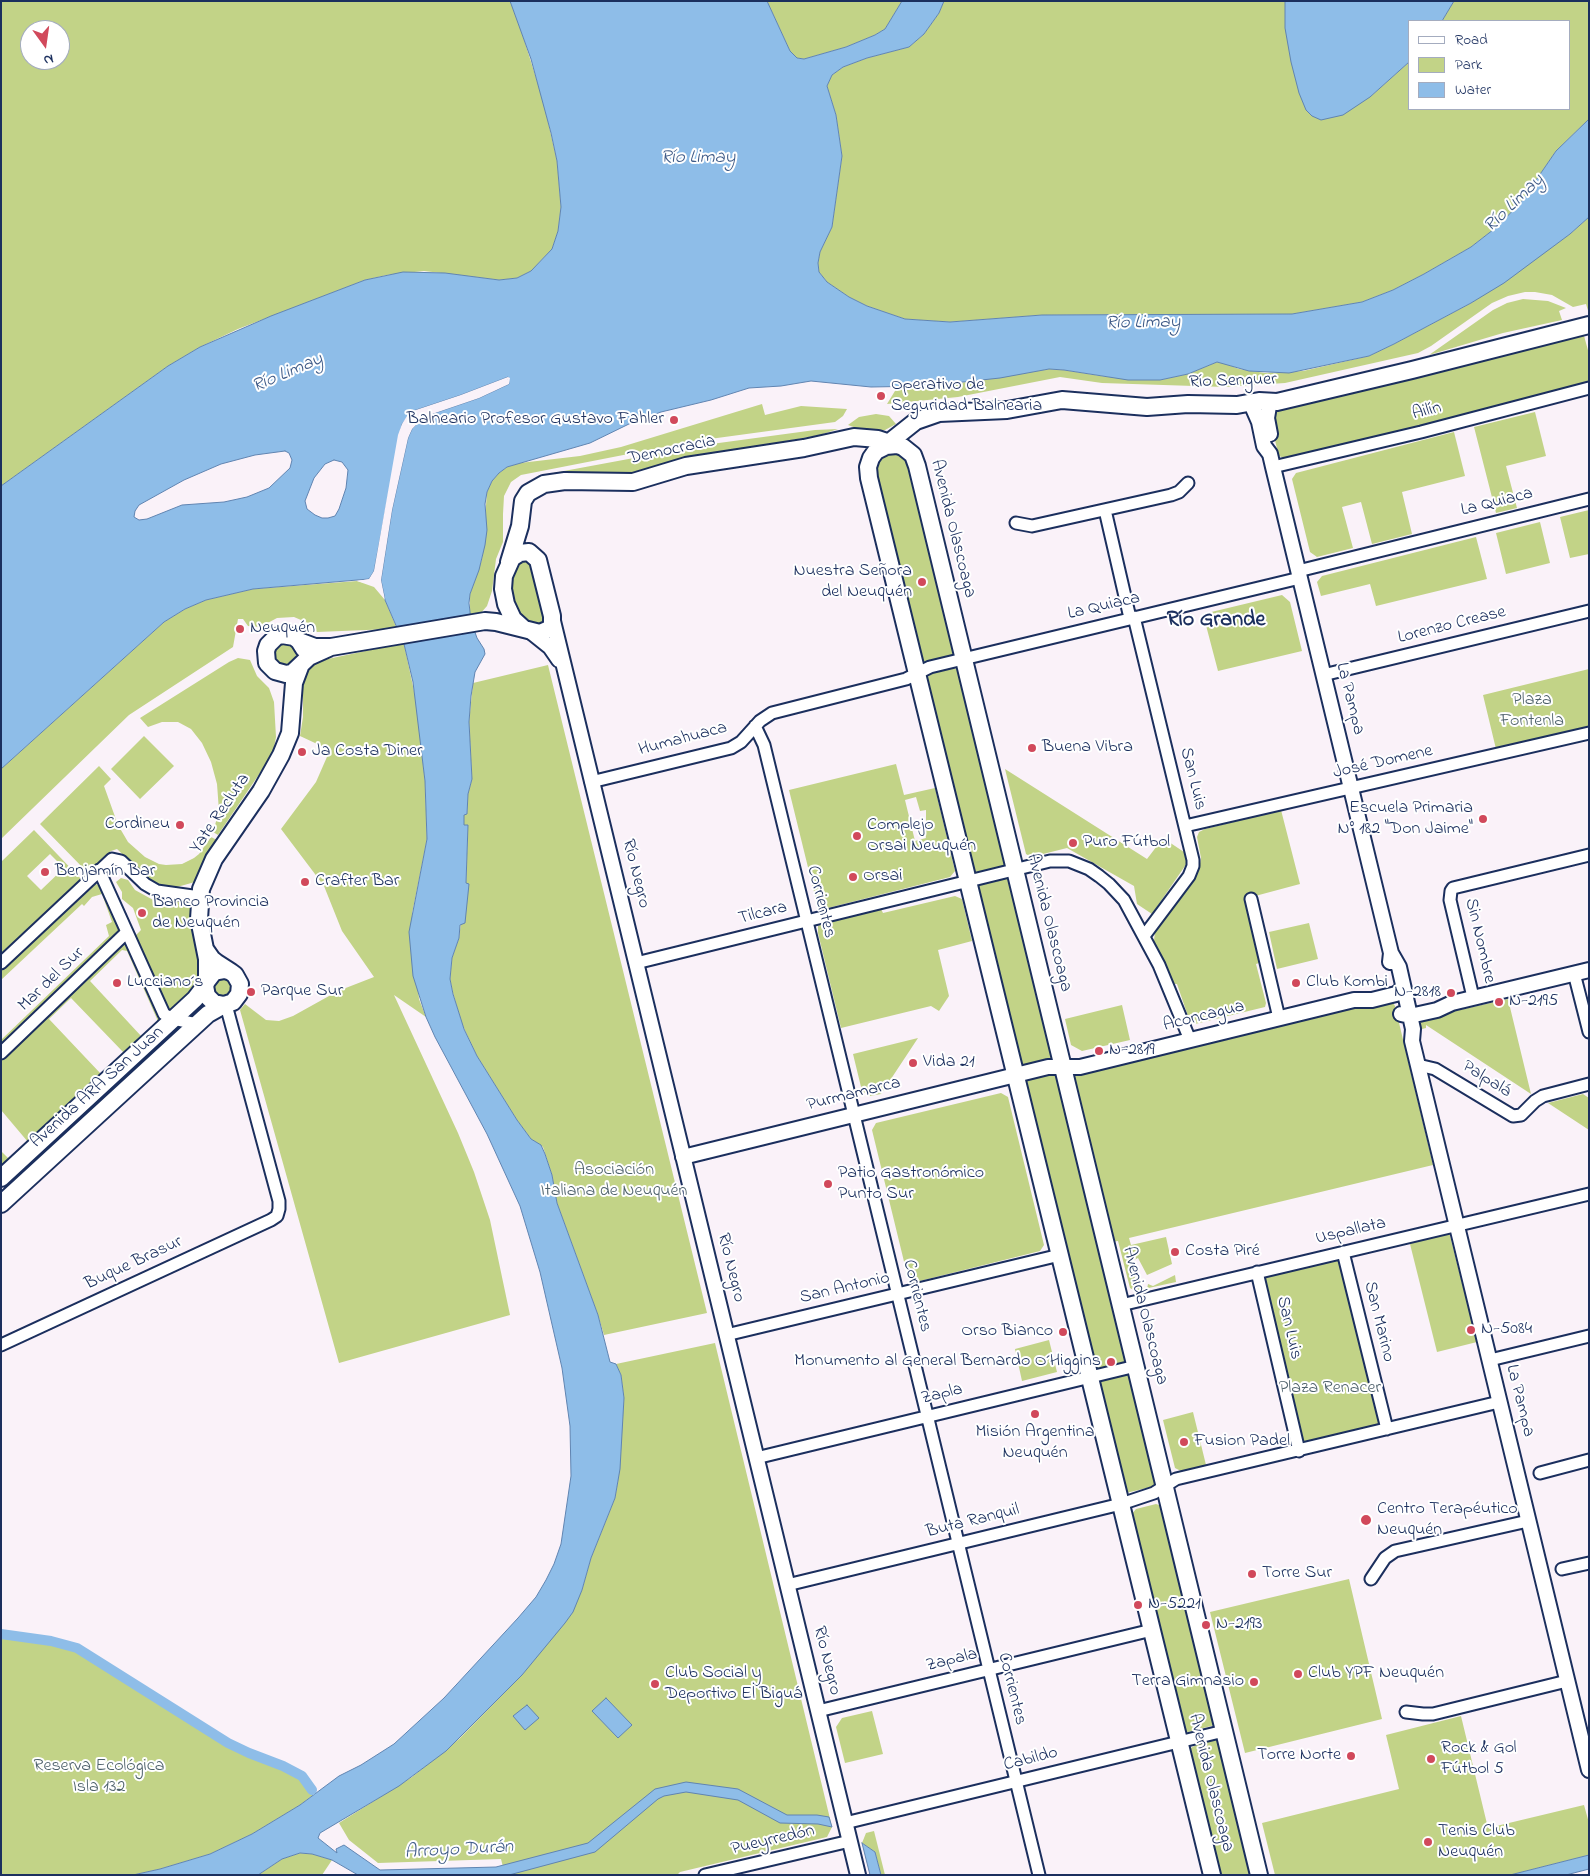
<!DOCTYPE html>
<html>
<head>
<meta charset="utf-8">
<style>
  body { margin:0 }
  #map { position:relative; width:1590px; height:1876px; overflow:hidden; background:#faf2f9; font-family:"Indie Flower",sans-serif }
  canvas { display:block }
  .frame { position:absolute; inset:0; border:2px solid #1b2f5e; pointer-events:none }
  .legend { position:absolute; left:1408px; top:20px; width:162px; height:90px; box-sizing:border-box; background:#fff; border:1px solid #a4acbf; margin:0; padding:6px 9px; list-style:none; font-size:15px; color:#1b2f5e }
  .legend li { display:flex; align-items:center; gap:10px; height:25px }
  .legend b { width:25px; border:1px solid #a4acbf }
  .north { position:absolute; left:20px; top:20px; width:50px; height:50px; box-sizing:border-box; background:#fff; border:1px solid #a4acbf; border-radius:50%; rotate:166deg; font-size:14px; font-weight:700; line-height:20px; text-align:center; color:#1b2f5e }
  .north::after { content:''; display:block; margin:auto; width:18px; height:22px; background:#d1495b; clip-path:polygon(50% 0,100% 100%,50% 72%,0 100%) }
</style>
</head>
<body>
<div id="map">
<canvas width="1590" height="1876"></canvas>
<div class="frame"></div>
<ul class="legend">
<li><b style="height:6px;background:#fff"></b>Road</li>
<li><b style="height:14px;background:#c2d387"></b>Park</li>
<li><b style="height:14px;background:#8ebde8"></b>Water</li>
</ul>
<div class="north">N</div>
</div>
<script>
const context = document.querySelector('canvas').getContext('2d');
context.lineJoin = 'round';
function fillPath(path, color) { context.fillStyle = color; context.fill(path, 'evenodd'); }
const toPath = rows => new Path2D(rows.map(r => 'M' + r).join(''));
function trace(path, color, width, dash) { context.strokeStyle = color; context.lineWidth = width; context.lineCap = dash ? 'butt' : 'round'; context.setLineDash(dash || []); context.stroke(path); }
function label(font, color, halo, rows, align = 'center') {
  context.font = font + ' "Indie Flower",sans-serif'; context.lineWidth = 4; context.setLineDash([]); context.textBaseline = 'middle'; context.strokeStyle = halo; context.fillStyle = color; for (const [text, x, y, turn = 0] of rows) {
    context.save(); context.translate(x, y); context.rotate((+turn || 0) * Math.PI / 180); context.textAlign = isNaN(turn) ? turn : align; if (halo) context.strokeText(text, 0, 0); context.fillText(text, 0, 0); context.restore();
  }
}
fillPath(toPath([
  [1,1,510,1,521,30,543,100,557,161,561,207,558,231,552,249,531,271,517,278,499,280,424,271,387,275,365,280,238,329,200,347,168,366,1,486],
  [30,30,60,30,60,60,30,60],
  [767,1,902,1,885,29,875,35,846,47,804,59,797,58,790,51],
  [944,1,1285,1,1285,28,1370,97,1409,62,1409,109,1569,109,1569,21,1442,21,1454,1,1589,1,1589,119,1556,151,1521,202,1498,226,1471,247,1424,274,1393,290,1362,302,1292,314,1042,315,950,322,905,319,867,306,849,297,827,282,819,272,818,263,820,252,832,227,842,156,836,115,827,86,832,75,843,67,867,58,909,47,924,34,939,13],
  [1589,217,1589,314,1586,304,1573,307,1552,295,1535,292,1525,292,1508,296,1492,303,1431,346,1418,353,1285,383,1225,387,1102,383,1060,377,958,397,887,404,898,386,947,385,1049,369,1064,370,1101,376,1144,380,1160,380,1188,374,1217,362,1224,363,1239,369,1265,373,1303,371,1369,356,1394,344,1471,303,1570,234],
  [1523,299,1548,301,1566,308,1559,311,1562,320,1503,333,1429,355,1493,310,1507,303],
  [1583,332,1589,354,1589,381,1420,426,1284,458,1279,456,1271,425,1275,406,1278,405,1283,410,1432,373],
  [762,404,765,415,801,406,847,409,843,416,835,422,695,441,521,475,511,482,504,496,503,514,503,542,496,559,492,591,487,606,480,614,470,616,470,594,482,559,487,492,492,481,499,473,507,467,520,463,580,456,621,447],
  [1535,412,1546,456,1506,466,1517,508,1496,513,1474,427],
  [876,414,889,416,896,424,885,430,876,431,859,429,848,425,859,417],
  [838,429,820,435,675,461,634,472,553,473,704,445,815,430],
  [1454,432,1465,476,1402,492,1412,534,1372,544,1361,502,1342,507,1353,548,1317,557,1310,552,1292,479,1296,473],
  [894,451,908,457,955,652,953,656,931,663,922,662,873,466,879,457],
  [1589,510,1589,554,1570,558,1560,517],
  [1540,522,1550,563,1506,574,1496,533],
  [1476,537,1487,579,1376,606,1370,584,1321,596,1317,582,1322,576],
  [525,556,531,557,548,618,542,626,523,621,510,599,511,569],
  [357,581,374,587,385,600,400,636,404,644,417,705,425,781,427,839,412,914,419,999,426,1017,394,995,458,1133,474,1172,490,1220,510,1315,339,1363,240,1010,245,1004,266,1020,279,1021,293,1016,338,991,374,977,342,931,324,886,281,829,316,782,330,750,300,736,303,717,303,684,307,671,314,664,323,660,394,645,400,636,391,629,317,632,308,623,294,617,277,618,262,626,255,627,248,626,243,619,238,619,233,647,129,715,1,839,1,769,164,622,185,609,206,600,253,589],
  [1282,595,1290,602,1302,651,1218,671,1203,614],
  '274 655a11 11 0 1 1 22 0a11 11 0 1 1-22 0Z',
  [238,658,250,660,257,676,269,688,274,702,276,737,274,748,266,764,218,835,213,832,219,811,217,784,211,762,202,743,191,729,178,722,162,722,148,727,140,718,229,662],
  [548,665,707,1313,604,1335,598,1315,557,1203,552,1175,543,1147,531,1139,517,1120,477,1056,462,1024,453,993,450,979,452,958,459,938,466,883,468,825,464,825,464,815,467,814,468,794,472,779,469,722,473,683],
  [953,668,960,670,1007,865,976,873,974,873,926,678,933,673],
  [1589,669,1589,726,1496,749,1483,695],
  [144,736,174,766,140,799,111,769],
  [896,764,904,795,935,788,955,871,950,877,824,909,817,904,789,790],
  [916,797,920,811,926,810,926,823,923,825,926,838,915,841,905,800],
  [99,766,111,779,104,786,118,825,128,842,145,857,159,864,166,865,182,864,194,858,199,854,211,837,219,841,195,882,177,887,166,888,157,885,148,879,117,849,111,851,88,873,40,824],
  [1005,769,1147,859,1163,838,1184,852,1187,863,1152,914,1137,904,1134,886,1067,848,1031,857,1026,854],
  [1281,810,1300,884,1244,899,1259,963,1256,964,1266,1003,1265,1007,1195,1024,1190,1022,1177,984,1173,984,1154,941,1155,931,1199,869,1201,858,1197,837,1199,832,1205,829],
  [34,830,81,879,1,955,1,862],
  [50,854,64,868,41,890,27,876],
  [1005,877,1010,878,1054,1058,1051,1061,1025,1067,1021,1067,977,886,978,884],
  [121,878,128,880,135,890,155,901,160,908,169,899,184,901,191,908,202,981,170,1012,166,1009,135,936,141,930,133,908,122,899,122,892,116,882],
  [95,884,100,885,121,930,120,933,1,1047,1,1040,109,936,106,925,112,922,102,894,92,897,84,906,82,904,1,980,1,971,90,887],
  [955,896,962,899,972,941,938,950,949,996,939,1011,931,1006,841,1028,818,933,818,926,825,923,881,909,883,913],
  [1309,923,1318,959,1277,969,1269,932],
  [126,939,162,1023,1,1172,1,1151,9,1159,28,1142,1,1110,1,1060],
  [122,950,127,951,157,1019,157,1024,142,1037,90,981],
  [71,998,124,1053,101,1074,49,1019],
  [224,977,231,980,233,991,225,999,213,994,213,984,214,981],
  [1508,999,1531,1094,1426,1025,1426,1028,1418,1030,1418,1024,1424,1018],
  [1385,1000,1392,1001,1395,1006,1433,1165,1129,1238,1131,1245,1166,1237,1172,1264,1147,1275,1138,1258,1128,1263,1135,1277,1134,1279,1137,1280,1136,1285,1147,1289,1148,1284,1153,1286,1175,1275,1176,1282,1135,1291,1130,1288,1118,1241,1111,1242,1072,1078,1079,1074],
  [1122,1005,1130,1040,1082,1051,1071,1045,1065,1019],
  [918,1038,881,1094,870,1096,862,1091,853,1054],
  [1051,1072,1056,1073,1127,1361,1124,1363,1105,1368,1099,1369,1094,1367,1024,1082,1028,1078],
  [1001,1093,1008,1097,1044,1245,1040,1251,916,1282,908,1278,872,1130,876,1123],
  [1583,1094,1589,1098,1589,1130,1548,1103],
  [1449,1232,1477,1342,1437,1352,1409,1240],
  [1338,1258,1379,1422,1377,1426,1306,1444,1302,1442,1263,1277],
  [1049,1340,1057,1372,1022,1381,1015,1349],
  [715,1343,832,1827,827,1837,680,1872,677,1875,505,1875,501,1859,378,1863,349,1840,339,1823,412,1777,459,1739,522,1675,582,1590,591,1558,615,1498,618,1480,624,1398,621,1375,616,1364],
  [1128,1374,1130,1375,1158,1481,1155,1486,1126,1493,1098,1383,1102,1380],
  [1193,1412,1206,1465,1181,1471,1175,1468,1163,1420],
  [1156,1504,1162,1506,1215,1725,1188,1732,1183,1731,1131,1515,1136,1509],
  [1349,1579,1382,1719,1245,1753,1210,1612],
  [1,1634,51,1641,77,1648,228,1743,249,1753,283,1766,302,1776,310,1785,313,1795,300,1805,252,1834,210,1854,160,1869,133,1875,1,1875],
  [872,1711,883,1754,845,1763,836,1727,842,1718],
  [1461,1716,1488,1828,1584,1805,1589,1823,1589,1855,1510,1875,1275,1875,1262,1823,1399,1789,1386,1735],
  [1215,1740,1219,1741,1255,1875,1218,1875,1189,1749,1196,1745],
  [874,1831,885,1875,881,1875,875,1852,862,1843,866,1833],
  [300,1853,312,1854,332,1860,322,1875,258,1875,282,1859]
]), '#c2d387');
const water = toPath([
  [510,1,767,1,790,51,797,58,804,59,846,47,875,35,885,29,902,1,944,1,939,13,924,34,909,47,867,58,843,67,832,75,827,86,836,115,842,156,832,227,820,252,818,263,819,272,827,282,849,297,867,306,905,319,950,322,1042,315,1292,314,1362,302,1393,290,1424,274,1471,247,1498,226,1521,202,1556,151,1589,119,1589,217,1570,234,1504,283,1471,303,1394,344,1369,356,1289,373,1249,371,1217,362,1188,374,1160,380,1128,380,1064,370,1049,369,1000,378,926,386,871,387,811,381,781,386,749,388,711,400,661,412,631,423,590,443,507,467,499,473,492,481,487,492,485,504,487,530,485,545,479,570,470,594,469,603,471,621,477,638,484,649,485,654,475,672,471,696,469,722,472,779,468,794,467,814,464,815,464,825,468,825,466,883,469,884,465,923,460,925,459,938,452,958,450,979,453,994,464,1029,477,1056,517,1120,531,1139,541,1145,545,1154,552,1175,557,1203,598,1315,610,1362,616,1364,621,1375,624,1398,620,1469,615,1498,591,1558,582,1590,573,1612,565,1623,522,1675,446,1751,399,1786,320,1833,318,1838,337,1853,336,1849,344,1845,380,1870,496,1867,588,1843,655,1789,686,1782,738,1789,787,1815,817,1815,829,1817,832,1827,818,1824,780,1823,738,1800,686,1792,664,1796,658,1799,595,1852,509,1875,358,1875,332,1860,312,1854,300,1853,282,1859,258,1875,133,1875,160,1869,210,1854,252,1834,300,1805,339,1776,361,1765,394,1744,444,1698,518,1618,536,1597,546,1580,554,1564,561,1544,571,1476,570,1426,562,1368,540,1272,520,1206,487,1134,435,1037,426,1017,413,976,409,932,427,839,425,781,413,682,404,644,385,600,381,580,392,510,408,438,412,429,418,423,432,414,479,398,509,384,508,377,461,395,413,411,402,424,374,571,369,579,253,589,206,600,185,609,164,622,1,769,1,486,168,366,200,347,271,316,365,280,403,272,445,273,499,280,517,278,531,271,552,249,558,231,561,207,557,161,551,133,531,59,510,1],
  [285,451,289,453,292,460,290,468,269,488,247,497,224,502,182,505,147,519,139,520,134,517,135,511,139,505,184,480,221,464,255,455,285,451],
  [334,460,342,462,348,470,346,488,339,509,335,516,328,518,322,518,315,515,307,509,305,501,314,478,325,464,334,460],
  [1285,1,1454,1,1442,21,1409,21,1409,62,1370,97,1343,115,1321,120,1312,116,1306,110,1299,93,1291,62,1285,28,1285,1],
  [606,1698,632,1725,618,1738,592,1711,606,1698],
  [527,1705,539,1718,525,1730,513,1716,527,1705],
  [862,1843,875,1852,881,1875,870,1875,862,1843],
  [1589,1855,1589,1869,1566,1875,1510,1875,1589,1855]
]);
fillPath(water, '#8ebde8');
trace(water, '#6084b1', 1);
fillPath(toPath([
  [508,377,510,378,509,384,479,398,432,414,418,423,412,429,408,438,392,510,381,580,385,600,380,591,379,579,390,509,406,437,410,428,423,416,478,396,507,382,508,379,462,398,428,408,415,413,409,418,401,436,376,572,374,577,370,582,365,583,357,581,369,579,374,571,398,435,402,424,407,416,413,411,461,395]
]), '#faf2f9');
trace(toPath([
  [1,1634,51,1641,77,1648,228,1743,249,1753,283,1766,302,1776,312,1790]
]), '#8ebde8', 10);
const minor = toPath([
  [1273,467,1421,432,1589,388],
  [1105,510,1130,618],
  [1016,523,1032,526,1171,495,1179,492,1188,483],
  [1298,571,1589,499],
  [1134,617,1193,860,1193,866,1189,876,1144,936],
  [1323,675,1589,611],
  [755,726,764,745,1039,1875],
  [591,782,731,748,741,742,760,721,772,713,906,679,930,667,1300,578],
  [1185,826,1589,733],
  [99,870,164,1014,173,1019,197,1024],
  [1251,899,1279,1018],
  [1,963,112,859,121,861,145,884,157,891,200,897],
  [636,963,1050,861,1069,861,1089,869,1099,876,1109,884,1124,900,1159,965,1190,1040],
  [1574,973,1589,1032],
  [1473,997,1450,900,1451,891,1453,888,1589,855],
  [1,1053,127,932],
  [1418,1065,1435,1069,1513,1116,1521,1115,1535,1101,1543,1096,1589,1084],
  [1343,1252,1387,1429],
  [1257,1272,1299,1451],
  [1121,1305,1589,1194],
  [726,1335,1060,1255],
  [1,1345,271,1220,277,1216,279,1209,279,1201,226,1005],
  [1490,1360,1589,1336],
  [756,1458,1136,1366],
  [1540,1473,1589,1460],
  [1562,1569,1589,1563],
  [1371,1579,1385,1558,1395,1551,1528,1521],
  [787,1585,1121,1504,1154,1493,1176,1479,1499,1402],
  [818,1711,1152,1630],
  [1406,1712,1423,1714,1433,1714,1567,1681],
  [845,1823,1224,1731],
  [705,1875,850,1841]
]);
const tertiary = toPath([
  [1255,401,1253,402,1252,406,1259,422,1264,446,1270,454,1273,467,1391,953,1390,962],
  [1265,401,1269,406,1267,418,1270,434],
  [552,617,858,1875],
  [530,631,550,647,559,660],
  [1391,953,1399,967,1413,1029,1412,1041,1589,1770],
  [1401,1014,1410,1016,1437,1010,1452,1003,1589,970],
  [683,1157,1048,1067,1080,1067,1354,1000,1372,1000,1396,994,1403,988]
]);
const secondary = toPath([
  [882,448,916,421,939,413,1007,410,1062,400,1147,407,1188,404,1237,405,1259,401,1277,402,1412,370,1589,325],
  [529,552,538,560,552,616,552,625,549,629,540,633,524,629,513,619,506,604,503,589,504,576,512,558,520,553,529,552],
  [509,562,520,526,523,501,528,493,544,484,565,481,633,482,686,466,804,448,854,437,878,439,896,445],
  [299,641,315,647,331,647,485,621,496,622,524,629],
  [304,649,299,641,294,637,282,635,276,637,268,645,266,651,267,663,275,671,286,674,292,673,309,657,329,648],
  [205,949,212,959,217,963,231,972,235,975,240,984,239,994,233,1002,224,1005,214,1003,207,996,205,986,207,981,214,972,225,970,231,972],
  [207,981,207,959,199,919,201,889,214,859,261,791,281,755,290,733,294,683,300,667],
  [1,1178,195,999,205,986],
  [1,1204,208,1014,224,1005],
  [1212,1875,869,478,868,467,871,458,876,451,886,446,897,445,903,447,913,455,917,466,1259,1875]
]);
trace(minor, '#1b2f5e', 15);
trace(tertiary, '#1b2f5e', 18);
trace(secondary, '#1b2f5e', 20);
trace(minor, '#fff', 11);
trace(tertiary, '#fff', 14);
trace(secondary, '#fff', 16);
for (const [x, y, r, color] of [
  [881,396,5,"#d1495b"],
  [674,420,5,"#d1495b"],
  [922,582,5,"#d1495b"],
  [240,629,5,"#d1495b"],
  [1032,748,5,"#d1495b"],
  [302,752,5,"#d1495b"],
  [1483,819,5,"#d1495b"],
  [180,825,5,"#d1495b"],
  [857,836,5,"#d1495b"],
  [1073,843,5,"#d1495b"],
  [45,872,5,"#d1495b"],
  [853,877,5,"#d1495b"],
  [305,882,5,"#d1495b"],
  [142,913,5,"#d1495b"],
  [117,983,5,"#d1495b"],
  [1296,983,5,"#d1495b"],
  [251,992,5,"#d1495b"],
  [1451,993,5,"#d1495b"],
  [1499,1002,5,"#d1495b"],
  [1099,1051,5,"#d1495b"],
  [913,1063,5,"#d1495b"],
  [828,1184,5,"#d1495b"],
  [1175,1252,5,"#d1495b"],
  [1471,1330,5,"#d1495b"],
  [1063,1332,5,"#d1495b"],
  [1111,1362,5,"#d1495b"],
  [1035,1414,5,"#d1495b"],
  [1184,1442,5,"#d1495b"],
  [1366,1520,6,"#d1495b"],
  [1252,1574,5,"#d1495b"],
  [1138,1605,5,"#d1495b"],
  [1206,1625,5,"#d1495b"],
  [1298,1674,5,"#d1495b"],
  [1254,1682,5,"#d1495b"],
  [655,1684,5,"#d1495b"],
  [1351,1756,5,"#d1495b"],
  [1431,1759,5,"#d1495b"],
  [1428,1842,5,"#d1495b"]
]) { const dot = new Path2D(); dot.arc(x, y, r, 0, 2 * Math.PI); context.fillStyle = color; context.fill(dot); trace(dot, '#fff', 2); }
label('18px', '#1b2f5e', '#fff', [
  ["Río Senguer",1233,382,-2],
  ["Ailín",1427,412,-14],
  ["Democracia",672,451,-12],
  ["La Quiaca",1497,503,-14],
  ["Avenida Olascoaga",952,529,76],
  ["La Quiaca",1104,607,-13],
  ["Lorenzo Crease",1452,626,-14],
  ["La Pampa",1349,699,76],
  ["Humahuaca",683,740,-15],
  ["José Domene",1383,763,-13],
  ["San Luis",1192,779,76],
  ["Yate Recluta",221,814,-56],
  ["Río Negro",635,874,76],
  ["Corrientes",820,902,76],
  ["Tilcara",763,914,-14],
  ["Avenida Olascoaga",1048,923,76],
  ["Sin Nombre",1479,941,77],
  ["Mar del Sur",52,980,-44],
  ["Aconcagua",1204,1017,-14],
  ["Palpalá",1486,1080,32],
  ["Avenida ARA San Juan",98,1088,-42],
  ["Purmamarca",854,1095,-14],
  ["Uspallata",1351,1232,-13],
  ["Buque Brasur",134,1264,-25],
  ["Río Negro",730,1268,76],
  ["San Antonio",845,1289,-13],
  ["Corrientes",916,1296,76],
  ["Avenida Olascoaga",1144,1316,76],
  ["San Marino",1378,1322,76],
  ["San Luis",1288,1328,77],
  ["Zapla",942,1395,-14],
  ["La Pampa",1519,1401,76],
  ["Buta Ranquil",973,1522,-14],
  ["Río Negro",826,1661,76],
  ["Zapala",952,1661,-14],
  ["Corrientes",1011,1689,76],
  ["Cabildo",1031,1760,-14],
  ["Avenida Olascoaga",1210,1783,76],
  ["Pueyrredón",773,1841,-13]
]);
label('18px', '#1b2f5e', '#fff', [
  ["Operativo de",891,386],
  ["Seguridad Balnearia",891,407],
  ["Balneario Profesor Gustavo Fahler",664,420,"right"],
  ["Nuestra Señora",912,572,"right"],
  ["del Neuquén",912,593,"right"],
  ["Neuquén",250,629],
  ["Buena Vibra",1042,748],
  ["Ja Costa Diner",312,752],
  ["Escuela Primaria",1473,809,"right"],
  ["N° 182 \"Don Jaime\"",1473,830,"right"],
  ["Cordineu",170,825,"right"],
  ["Complejo",867,826],
  ["Orsai Neuquén",867,847],
  ["Puro Fútbol",1083,843],
  ["Benjamín Bar",55,872],
  ["Orsai",863,877],
  ["Crafter Bar",315,882],
  ["Banco Provincia",152,903],
  ["de Neuquén",152,924],
  ["Lucciano´s",127,983],
  ["Club Kombi",1306,983],
  ["Parque Sur",261,992],
  ["N-2818",1441,993,"right"],
  ["N-2195",1509,1002],
  ["N-2819",1109,1051],
  ["Vida 21",923,1063],
  ["Patio Gastronómico",838,1174],
  ["Punto Sur",838,1195],
  ["Costa Piré",1185,1252],
  ["N-5084",1481,1330],
  ["Orso Bianco",1053,1332,"right"],
  ["Monumento al General Bernardo O´Higgins",1101,1362,"right"],
  ["Misión Argentina",1035,1433,"center"],
  ["Neuquén",1035,1454,"center"],
  ["Fusion Padel",1194,1442],
  ["Centro Terapéutico",1377,1510],
  ["Neuquén",1377,1531],
  ["Torre Sur",1262,1574],
  ["N-5221",1148,1605],
  ["N-2193",1216,1625],
  ["Club Social y",665,1674],
  ["Deportivo El Biguá",665,1695],
  ["Club YPF Neuquén",1308,1674],
  ["Terra Gimnasio",1244,1682,"right"],
  ["Rock & Gol",1441,1749],
  ["Fútbol 5",1441,1770],
  ["Torre Norte",1341,1756,"right"],
  ["Tenis Club",1438,1832],
  ["Neuquén",1438,1853]
], 'left');
label('18px', '#4d606a', '#fff', [
  ["Plaza",1532,701],
  ["Fontenla",1532,722],
  ["Asociación",614,1171],
  ["Italiana de Neuquén",614,1192],
  ["Plaza Renacer",1330,1389],
  ["Reserva Ecológica",99,1767],
  ["Isla 132",99,1788]
]);
label('italic 19px', '#3e5a87', '#fff', [
  ["Río Limay",698,159],
  ["Río Limay",1515,204,-44],
  ["Río Limay",1143,324,-1],
  ["Río Limay",288,374,-23],
  ["Arroyo Durán",459,1851,-3]
]);
label('bold 22px', '#1b2f5e', '#fff', [
  ["Río Grande",1216,621]
]);
</script>
</body>
</html>
